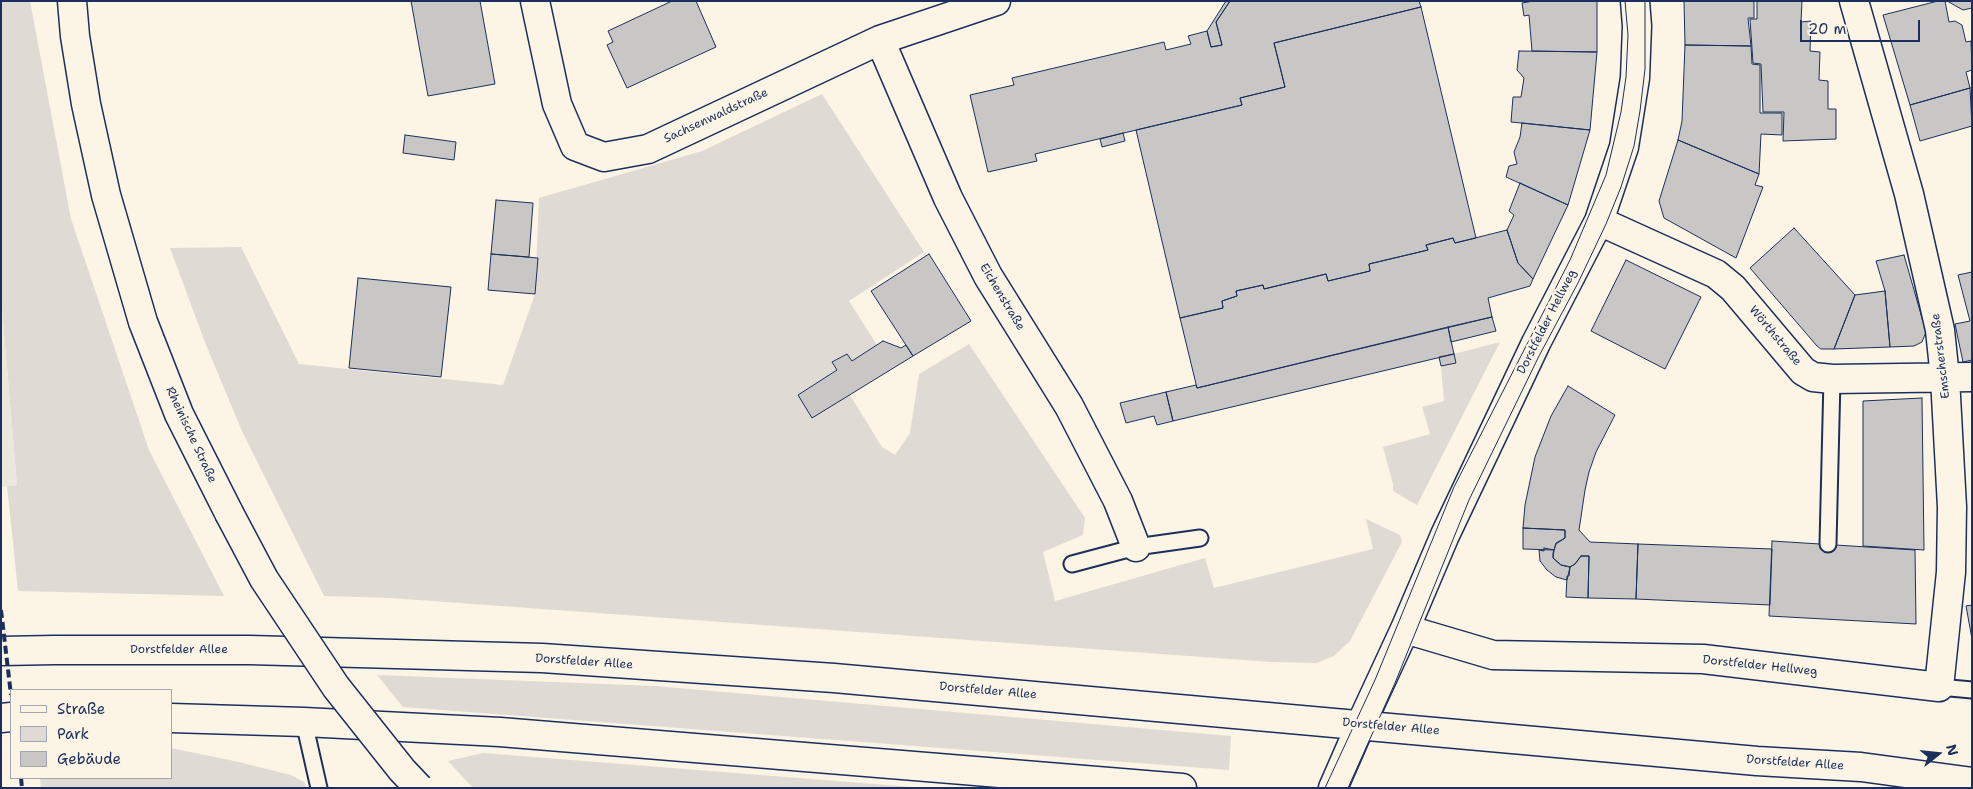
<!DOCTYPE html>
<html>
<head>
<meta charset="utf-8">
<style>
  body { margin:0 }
  #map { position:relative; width:1973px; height:789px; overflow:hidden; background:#fcf5e5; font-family:"Shantell Sans",sans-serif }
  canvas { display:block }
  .frame { position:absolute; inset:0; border:2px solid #1b2f5e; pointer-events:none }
  .legend { position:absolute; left:10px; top:689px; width:162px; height:90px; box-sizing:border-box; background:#fcf5e5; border:1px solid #a2a6af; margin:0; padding:6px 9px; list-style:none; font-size:15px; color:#1b2f5e }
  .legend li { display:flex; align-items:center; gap:10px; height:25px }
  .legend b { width:25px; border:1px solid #a2a6af }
  .north { position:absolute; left:1913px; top:729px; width:50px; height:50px; -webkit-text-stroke:4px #fcf5e5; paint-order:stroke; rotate:74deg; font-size:14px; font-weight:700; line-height:20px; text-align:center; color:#1b2f5e }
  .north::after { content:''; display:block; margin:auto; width:18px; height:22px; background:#1b2f5e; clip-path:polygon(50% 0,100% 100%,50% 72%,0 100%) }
  .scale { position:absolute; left:1800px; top:20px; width:120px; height:22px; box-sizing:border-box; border:2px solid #1b2f5e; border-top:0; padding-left:6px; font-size:15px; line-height:18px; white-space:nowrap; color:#1b2f5e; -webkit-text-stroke:4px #fcf5e5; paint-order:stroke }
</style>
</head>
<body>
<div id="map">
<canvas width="1973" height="789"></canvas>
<div class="frame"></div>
<ul class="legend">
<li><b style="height:6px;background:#fcf5e5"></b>Straße</li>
<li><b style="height:14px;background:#dfdbd4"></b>Park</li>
<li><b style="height:14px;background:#c8c7c6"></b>Gebäude</li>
</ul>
<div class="north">N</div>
<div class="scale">20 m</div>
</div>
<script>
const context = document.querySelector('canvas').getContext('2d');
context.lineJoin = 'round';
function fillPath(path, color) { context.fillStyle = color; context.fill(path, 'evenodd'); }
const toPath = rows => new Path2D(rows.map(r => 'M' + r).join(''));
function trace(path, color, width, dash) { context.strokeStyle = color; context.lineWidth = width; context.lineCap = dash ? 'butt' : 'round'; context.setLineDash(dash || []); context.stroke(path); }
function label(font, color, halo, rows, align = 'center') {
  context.font = font + ' "Shantell Sans",sans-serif'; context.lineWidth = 5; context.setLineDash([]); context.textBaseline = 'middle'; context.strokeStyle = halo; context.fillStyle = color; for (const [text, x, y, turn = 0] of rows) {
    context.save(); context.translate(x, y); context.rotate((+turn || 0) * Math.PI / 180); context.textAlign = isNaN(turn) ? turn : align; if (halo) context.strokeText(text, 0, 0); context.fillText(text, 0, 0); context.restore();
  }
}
fillPath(toPath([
  [1,297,17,485,1,487]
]), '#ece7dc');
fillPath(toPath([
  [1,1,30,1,71,219,149,450,224,596,18,591,7,486,17,485,1,297],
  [822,94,924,252,849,301,877,345,852,361,846,354,832,362,837,370,798,395,850,395,882,447,895,455,910,433,919,374,969,344,1085,518,1083,535,1043,552,1055,601,1205,558,1214,588,1373,549,1366,519,1400,535,1402,542,1350,641,1334,656,1317,663,1271,662,391,598,324,596,242,431,206,345,170,248,241,247,299,364,503,385,535,294,539,198,702,151],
  [1500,342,1417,505,1393,491,1393,484,1383,447,1430,434,1422,407,1444,401,1441,366,1456,363,1454,354],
  [377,675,655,686,1231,736,1229,770,403,707],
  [171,748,239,762,291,775,304,782,307,788,41,788,40,778,171,778],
  [483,753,925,788,473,788,448,761]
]), '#dfdbd4');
const building = toPath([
  [411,1,480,1,495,84,428,96,411,1],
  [672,1,696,1,716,47,627,88,607,45,613,42,608,31,672,1],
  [1226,1,1230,1,1216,22,1222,45,1211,47,1207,31,1226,1],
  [1230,1,1419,1,1421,7,1274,43,1285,87,1240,98,1242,105,1035,154,1037,161,988,172,970,95,1014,85,1012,78,1118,53,1164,42,1166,50,1191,44,1188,36,1207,31,1211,47,1222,45,1216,22,1230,1],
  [1534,1,1597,1,1597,52,1532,51,1529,15,1524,16,1522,3,1534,1],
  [1684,1,1754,1,1754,18,1748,18,1751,46,1685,45,1684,1],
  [1757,1,1802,1,1801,22,1811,21,1810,51,1820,52,1819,80,1828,81,1828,109,1836,109,1836,139,1783,141,1784,112,1763,112,1761,64,1753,63,1750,19,1757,19,1757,1],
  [1938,1,1945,1,1949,22,1955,21,1962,25,1966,42,1971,41,1972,70,1966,72,1970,88,1910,105,1883,15,1938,1],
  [1947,1,1972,1,1972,8,1963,10,1947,1],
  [1421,7,1476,238,1455,243,1453,238,1426,245,1428,250,1369,264,1370,271,1328,281,1326,274,1264,289,1263,285,1236,291,1237,296,1222,301,1223,308,1180,318,1136,130,1242,105,1240,98,1285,87,1274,43,1421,7],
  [1685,45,1751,46,1752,64,1760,65,1760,113,1782,113,1782,135,1761,134,1759,174,1678,140,1682,121,1685,45],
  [1519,51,1597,52,1590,130,1511,122,1513,97,1521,97,1524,78,1517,70,1519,51],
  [1970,88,1972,126,1920,141,1910,105,1970,88],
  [1522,123,1590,130,1568,205,1506,177,1509,166,1517,164,1514,152,1520,137,1522,123],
  [1123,133,1125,141,1102,147,1100,139,1123,133],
  [405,135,456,142,454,160,403,153,405,135],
  [1678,140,1759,174,1755,185,1763,187,1736,258,1664,218,1659,201,1678,140],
  [1520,183,1568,205,1533,279,1518,263,1507,230,1514,215,1509,211,1520,183],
  [496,200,533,203,529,257,491,254,496,200],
  [1794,228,1855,295,1834,349,1821,349,1817,346,1750,268,1794,228],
  [1507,230,1518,263,1533,279,1530,286,1488,298,1492,317,1197,388,1180,318,1223,308,1222,301,1237,296,1236,291,1263,285,1264,289,1326,274,1328,281,1370,271,1369,264,1428,250,1426,245,1453,238,1455,243,1507,230],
  [491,254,538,258,535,294,488,290,491,254],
  [929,254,971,321,913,356,871,291,929,254],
  [1904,255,1926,332,1922,342,1914,346,1890,347,1885,291,1876,261,1904,255],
  [1626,260,1701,297,1665,369,1591,331,1626,260],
  [1972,272,1972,360,1963,362,1955,324,1970,321,1958,275,1972,272],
  [358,278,451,287,441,377,349,368,358,278],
  [1885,291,1890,347,1834,349,1855,295,1885,291],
  [1492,317,1496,331,1451,342,1448,327,1492,317],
  [1448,327,1454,354,1173,421,1166,392,1196,385,1197,388,1448,327],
  [883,341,901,348,906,345,913,356,812,418,798,395,837,370,832,362,847,354,852,361,883,341],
  [1454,354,1456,363,1441,366,1439,357,1454,354],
  [1568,386,1615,415,1596,452,1589,472,1585,490,1579,530,1590,542,1638,544,1636,599,1588,598,1589,556,1581,556,1575,564,1570,567,1561,565,1553,558,1553,553,1556,544,1565,538,1565,530,1523,528,1525,505,1535,457,1551,416,1568,386],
  [1166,392,1173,421,1157,425,1154,416,1126,423,1120,403,1166,392],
  [1922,398,1924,550,1863,546,1863,401,1922,398],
  [1523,528,1565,530,1565,538,1556,543,1554,550,1523,549,1523,528],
  [1772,541,1915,550,1916,624,1769,616,1772,541],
  [1638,544,1772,549,1770,605,1636,599,1638,544],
  [1544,548,1554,550,1553,558,1561,565,1570,567,1567,580,1556,577,1547,570,1540,561,1539,550,1544,551,1544,548],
  [1581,556,1589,556,1588,598,1566,597,1567,576,1569,576,1570,567,1575,564,1581,556],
  [1972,605,1972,639,1966,606,1972,605]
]);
fillPath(building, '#c8c7c6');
trace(building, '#1b2f5e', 1);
const lane = toPath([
  [1828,544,1832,379],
  [1072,564,1136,547,1200,538],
  [1939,687,1972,690],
  [304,722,319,788]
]);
const street = toPath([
  [535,1,557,104,575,146,604,157,648,149,880,40,996,1],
  [880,40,948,198,988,276,1069,406,1118,501,1136,547],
  [1599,221,1716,274,1733,288,1803,371,1813,377,1832,379,1972,377],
  [1405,629,1493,655,1703,659,1939,687,1951,572,1952,507,1945,378,1940,330,1909,194,1854,1],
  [1361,724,1405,629,1445,535,1536,343,1599,221,1624,147,1635,78,1637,26,1635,1]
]);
const secondary = toPath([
  [72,1,75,36,86,104,106,195,143,322,179,414,229,513],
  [1,651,55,650,249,650,542,658,834,678,1757,761,1861,767,1972,782],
  [1,718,11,717],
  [171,718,304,722,500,732,1182,788],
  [1333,788,1361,724]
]);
trace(lane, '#1b2f5e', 19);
trace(street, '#1b2f5e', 31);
trace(secondary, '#1b2f5e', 31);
trace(lane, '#fcf5e5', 15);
trace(street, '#fcf5e5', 28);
trace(secondary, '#fcf5e5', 28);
trace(toPath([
  [1325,788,1375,680,1454,487,1570,260,1606,175,1621,112,1626,77,1628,35,1625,1],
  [1348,788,1395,683,1469,500,1539,356,1578,283,1606,224,1621,187,1634,146,1640,111,1645,69,1645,1]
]), '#1b2f5e', 1);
trace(toPath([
  [1,610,11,695],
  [21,778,22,788]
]), '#1b2f5e', 4, [8, 4]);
const secondaryBridge = toPath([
  [229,513,264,579,336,687,402,770,419,788]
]);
trace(secondaryBridge, '#1b2f5e', 31, []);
trace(secondaryBridge, '#fcf5e5', 28);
label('12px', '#1b2f5e', '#fcf5e5', [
  ["Sachsenwaldstraße",716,116,-25],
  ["Eichenstraße",1002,297,59],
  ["Dorstfelder Hellweg",1547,322,-63],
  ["Wörthstraße",1775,336,50],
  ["Emscherstraße",1941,356,-97],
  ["Rheinische Straße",191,435,65],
  ["Dorstfelder Allee",179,650],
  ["Dorstfelder Allee",584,662,4],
  ["Dorstfelder Hellweg",1760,666,6],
  ["Dorstfelder Allee",988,691,5],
  ["Dorstfelder Allee",1391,727,5],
  ["Dorstfelder Allee",1795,763,4]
]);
</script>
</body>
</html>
